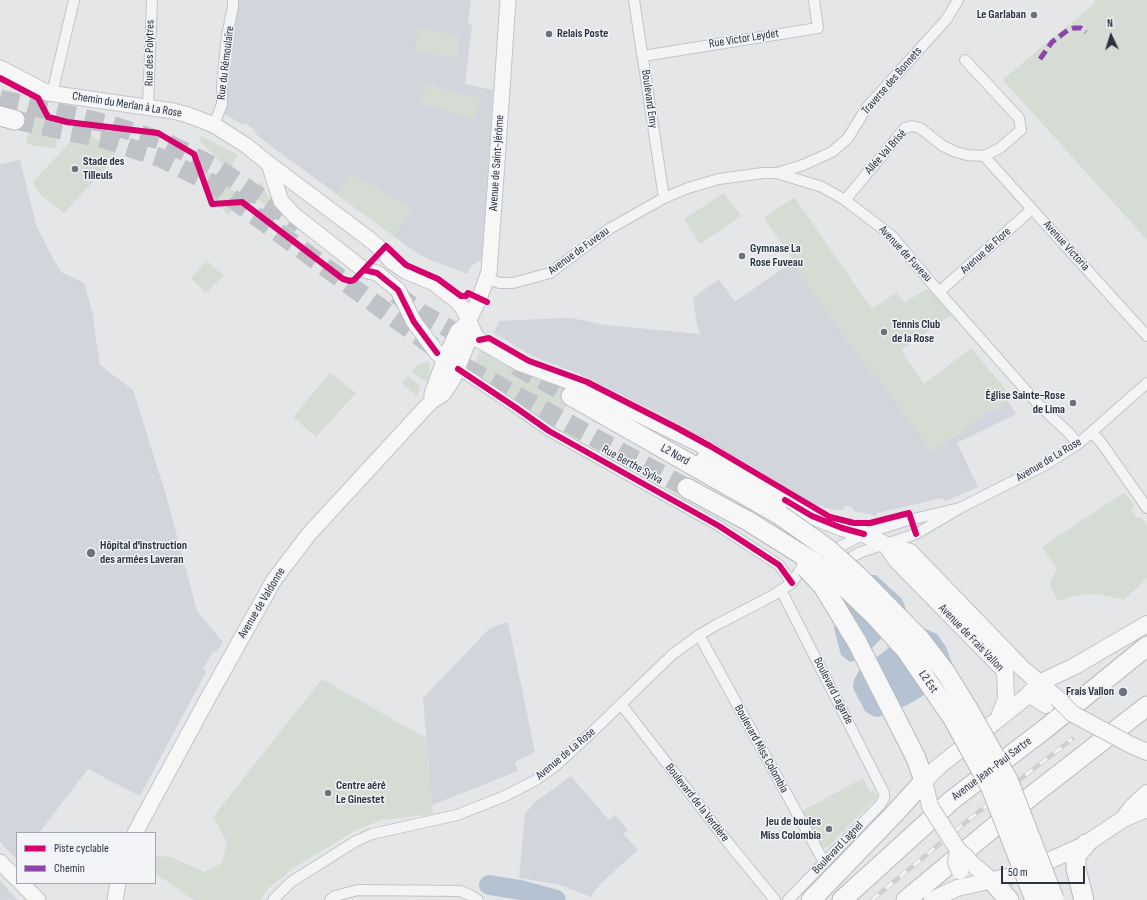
<!DOCTYPE html>
<html>
<head>
<meta charset="utf-8">
<style>
  body { margin:0 }
  #map { position:relative; width:1147px; height:900px; overflow:hidden; background:#e4e6e8; font-family:"Sofia Sans Condensed",sans-serif }
  canvas { display:block }
  .legend { position:absolute; left:16px; top:832px; width:140px; height:52px; box-sizing:border-box; background:#f2f4f7; border:1px solid #a2a6ae; margin:0; padding:5px 7px; list-style:none; font-size:12px; color:#2b3241 }
  .legend li { display:flex; align-items:center; gap:8px; height:20px }
  .legend b { width:20px; border:1px solid #a2a6ae }
  .north { position:absolute; left:1091px; top:16px; width:40px; height:40px; -webkit-text-stroke:3px #f2f4f7; paint-order:stroke; rotate:356deg; font-size:11px; font-weight:700; line-height:16px; text-align:center; color:#2b3241 }
  .north::after { content:''; display:block; margin:auto; width:14px; height:18px; background:#2b3241; clip-path:polygon(50% 0,100% 100%,50% 72%,0 100%) }
  .scale { position:absolute; left:1001px; top:866px; width:84px; height:18px; box-sizing:border-box; border:2px solid #2b3241; border-top:0; padding-left:5px; font-size:12px; line-height:14px; white-space:nowrap; color:#2b3241; -webkit-text-stroke:3px #f2f4f7; paint-order:stroke }
</style>
</head>
<body>
<div id="map">
<canvas width="1147" height="900"></canvas>
<ul class="legend">
<li><b style="height:5px;background:#d6006c"></b>Piste cyclable</li>
<li><b style="height:5px;background:#8e44ad"></b>Chemin</li>
</ul>
<div class="north">N</div>
<div class="scale">50 m</div>
</div>
<script>
const context = document.querySelector('canvas').getContext('2d');
context.lineJoin = 'round';
function fillPath(path, color) { context.fillStyle = color; context.fill(path, 'evenodd'); }
const toPath = rows => new Path2D(rows.map(r => 'M' + r).join(''));
function trace(path, color, width, dash) { context.strokeStyle = color; context.lineWidth = width; context.lineCap = dash ? 'butt' : 'round'; context.setLineDash(dash || []); context.stroke(path); }
function label(font, color, halo, rows, align = 'center') {
  context.font = font + ' "Sofia Sans Condensed",sans-serif'; context.lineWidth = 3; context.setLineDash([]); context.textBaseline = 'middle'; context.strokeStyle = halo; context.fillStyle = color; for (const [text, x, y, turn = 0] of rows) {
    context.save(); context.translate(x, y); context.rotate((+turn || 0) * Math.PI / 180); context.textAlign = isNaN(turn) ? turn : align; if (halo) context.strokeText(text, 0, 0); context.fillText(text, 0, 0); context.restore();
  }
}
fillPath(toPath([
  [238,0,471,0,468,24,472,24,465,84,493,90,482,259,470,267,468,274,428,259,417,253,263,140,256,134,255,130,246,124,241,124,225,114,225,86,231,38],
  [20,160,36,225,55,262,61,272,84,283,93,315,95,334,100,365,133,390,166,495,197,611,223,642,217,652,213,652,203,669,206,672,140,796,88,769,39,833,17,833,17,860,0,842,0,164],
  [792,262,872,375,875,374,932,451,953,436,955,437,976,420,994,408,996,410,1008,401,1016,414,957,443,978,487,946,501,942,498,877,513,876,516,854,511,852,507,846,505,843,510,833,510,821,506,810,502,714,444,712,441,696,432,577,373,545,361,529,354,494,333,499,321,565,318,572,318,605,325,700,334,697,325,693,298,719,279,735,302],
  [508,622,535,752,515,762,518,771,432,805,423,698,489,629,495,626],
  [571,776,609,820,615,815,628,830,623,834,638,850,600,884,591,897,558,884,519,878,525,814,535,802],
  [0,881,18,900,0,900]
]), '#d2d5db');
fillPath(toPath([
  [1095,0,1147,0,1147,240,1003,80,1034,53,1092,6],
  [418,28,460,35,457,58,414,52],
  [427,84,480,98,474,119,421,104],
  [32,115,60,121,55,149,26,144],
  [83,128,117,156,64,213,41,195,33,182],
  [201,136,238,155,229,171,200,141],
  [204,169,242,197,228,215,214,199],
  [352,173,413,209,394,236,337,195],
  [262,182,272,207,269,208,252,195],
  [724,193,741,216,700,244,684,219],
  [794,197,872,309,897,292,904,303,927,289,936,296,947,308,951,315,901,350,924,384,971,348,1011,396,1008,399,1008,401,996,410,993,408,976,420,976,421,955,437,953,436,932,451,875,374,872,376,831,316,830,317,792,262,794,261,764,218],
  [207,261,224,275,206,293,191,278],
  [481,349,577,388,554,428,536,417,527,407,471,373],
  [429,362,430,379,424,381,411,372,418,364],
  [330,373,356,393,316,437,293,417],
  [408,376,420,386,418,397,402,383],
  [1125,492,1134,506,1131,510,1137,518,1141,518,1147,526,1147,578,1124,600,1097,594,1077,595,1058,601,1049,584,1057,569,1042,547],
  [322,679,426,738,433,814,381,820,356,830,292,869,269,888,260,900,194,900,155,873,155,858,158,856,171,857,204,872,222,863,227,842,213,817],
  [863,778,870,792,873,790,877,797,828,847,823,848,802,811]
]), '#d4dcd4');
fillPath(toPath([
  [867,575,876,575,902,599,907,612,875,645,859,659,850,662,841,655,834,628,846,598],
  [923,628,937,634,946,647,952,663,945,679,921,697,907,705,878,717,873,716,865,711,853,688,854,680,859,671,909,632]
]), '#b4c2d2');
trace(toPath([
  [489,885,520,890,556,900]
]), '#b4c2d2', 20);
trace(toPath([
  [0,99,108,124,165,142,217,168,300,224],
  [15,120,104,139,161,158,211,183,450,359,687,488],
  [396,294,421,313,473,342],
  [516,366,571,396]
]), '#bfc2c7', 19, [19, 10]);
const street = toPath([
  [634,0,664,198],
  [643,56,818,28,814,0],
  [48,93,54,86,55,81,74,0],
  [148,106,152,0],
  [214,125,222,104,222,84,227,35,233,7,233,0],
  [984,156,1147,336],
  [777,173,803,165,832,152,848,138,867,107,946,20,958,0],
  [845,200,905,128,912,126,920,128,943,146,956,152,967,155,984,156,1000,148,1021,130,1019,118,965,60],
  [487,279,500,283,513,283,550,273,609,229,664,198,688,188,719,179,763,173,777,173,822,187,845,200,892,236,939,292,1039,405,1069,433,1078,444],
  [939,292,1032,209],
  [458,369,515,407,549,431,719,526,779,565,792,583],
  [1092,433,1100,441,1147,508],
  [828,553,864,534,905,521,960,508],
  [839,564,861,552,916,534,960,508,1045,465,1078,444,1147,383],
  [781,590,884,793,884,798,880,805,788,900],
  [699,635,824,862],
  [621,704,730,845,775,900],
  [273,900,291,882,356,841,372,834,457,815,505,796,536,780,554,767,590,734,673,654,699,635,718,624,772,596,792,583,802,567,807,564],
  [330,900,335,896,358,890,460,891,470,895,478,900]
]);
const secondary = toPath([
  [0,68,48,93,173,111,188,115,214,125,247,146,269,164,369,239,382,250,391,261,405,271,434,283,458,302,464,310,475,335,479,340,519,363,576,384,701,445,727,461],
  [269,164,281,201,294,215,364,270,377,273,398,290,414,322,437,353,452,364],
  [432,401,432,394,445,358,458,331,468,322,479,299,489,272,497,162,508,0],
  [135,833,208,698,274,580,309,534,426,407,432,401,443,394,453,379,468,342,468,323],
  [0,862,17,879],
  [21,883,38,900],
  [115,900,118,883]
]);
const primary = toPath([
  [778,495,812,516,842,528,864,534,886,545,910,552,1022,668,1057,698],
  [886,545,897,561,1005,671,1006,699,999,717],
  [1029,694,1046,705],
  [1131,745,1147,752],
  [930,806,924,781,938,767,1026,697,1039,683,1075,666,1147,624],
  [1126,815,1132,807,1147,793],
  [970,862,992,881],
  [932,900,957,888,1011,876,1053,859,1086,844,1123,819,1147,809]
]);
const highway = toPath([
  [0,116,15,120],
  [571,396,780,515],
  [706,459,778,495],
  [687,488,748,521],
  [992,881,1009,900],
  [811,900,896,812,924,781,916,758,857,642],
  [842,900,952,800,1045,729,1147,646],
  [906,900,1030,797,1147,706],
  [1084,900,1076,869,1076,855,1086,844]
]);
trace(street, '#c2c4c6', 12);
trace(secondary, '#c2c4c6', 17);
trace(primary, '#c0c3c6', 18);
trace(highway, '#b6b9bd', 21);
trace(street, '#f3f4f5', 10);
trace(secondary, '#f7f7f7', 15);
trace(primary, '#f7f7f7', 16);
trace(highway, '#f7f7f7', 19);
const rail = toPath([
  [872,900,972,817,1072,739]
]);
trace(rail, '#cdced0', 4.5);
trace(rail, '#f2f4f7', 3, [9]);
const primaryBridge = toPath([
  [1057,698,1073,714,1131,745],
  [930,806,958,850,966,857,970,862],
  [958,850,956,862,960,871]
]);
const highwayBridge = toPath([
  [780,515,828,549,858,576,920,639,946,673,967,707,1008,780,1054,899],
  [748,521,812,561,845,587,876,617,906,650,952,717,991,788,1035,900],
  [806,568,823,586,857,642]
]);
trace(primaryBridge, '#c0c3c6', 18, []);
trace(highwayBridge, '#b6b9bd', 21, []);
trace(primaryBridge, '#f7f7f7', 16);
trace(highwayBridge, '#f7f7f7', 19);
trace(toPath([
  [1040,59,1052,42,1068,30,1074,28,1081,28,1086,32]
]), '#8e44ad', 5, [10, 5]);
trace(toPath([
  [0,78,38,98,48,117,67,122,158,133,194,154,212,204,242,202,343,279,350,281,354,280,386,246,406,265,438,279,461,296,466,296,468,293,487,302],
  [364,270,377,273,398,290,414,322,437,353],
  [479,340,489,338,529,361,587,382,677,428,710,446,830,517,854,523,870,523,909,513,916,534],
  [458,369,515,407,549,431,719,526,779,565,792,583],
  [785,500,812,516,842,528,864,534]
]), '#d6006c', 6);
for (const [x, y, r, color] of [
  [1034,15,4,"#6c717b"],
  [549,34,4,"#6c717b"],
  [75,169,4,"#6c717b"],
  [742,256,4,"#6c717b"],
  [884,332,4,"#6c717b"],
  [1073,403,4,"#6c717b"],
  [91,553,5,"#6c717b"],
  [1123,692,5,"#6c717b"],
  [328,793,4,"#6c717b"],
  [829,829,4,"#6c717b"]
]) { const dot = new Path2D(); dot.arc(x, y, r, 0, 2 * Math.PI); context.fillStyle = color; context.fill(dot); trace(dot, '#f2f4f7', 1.5); }
label('bold 12px', '#2b3241', '#f2f4f7', [
  ["Le Garlaban",1026,15,"right"],
  ["Relais Poste",557,34],
  ["Stade des",83,162],
  ["Tilleuls",83,176],
  ["Gymnase La",750,249],
  ["Rose Fuveau",750,263],
  ["Tennis Club",892,325],
  ["de la Rose",892,339],
  ["Église Sainte-Rose",1065,396,"right"],
  ["de Lima",1065,410,"right"],
  ["Hôpital d'instruction",100,546],
  ["des armées Laveran",100,560],
  ["Frais Vallon",1114,692,"right"],
  ["Centre aéré",336,786],
  ["Le Ginestet",336,800],
  ["Jeu de boules",821,822,"right"],
  ["Miss Colombia",821,836,"right"]
], 'left');
label('12px', '#2b3241', '#f2f4f7', [
  ["Rue Victor Leydet",744,39,-9],
  ["Rue des Polytres",150,53,-89],
  ["Rue du Rémoulaïre",226,63,-83],
  ["Traverse des Bonnets",892,81,-49],
  ["Boulevard Emy",649,99,82],
  ["Chemin du Merlan à La Rose",127,105,9],
  ["Allée Val Brisé",886,152,-48],
  ["Avenue de Saint-Jérôme",497,163,-86],
  ["Avenue Victoria",1066,246,48],
  ["Avenue de Fuveau",579,251,-36],
  ["Avenue de Flore",986,251,-42],
  ["Avenue de Fuveau",905,254,47],
  ["L2 Nord",675,455,29],
  ["Avenue de La Rose",1049,460,-31],
  ["Rue Berthe Sylva",632,465,29],
  ["Avenue de Valdonne",262,603,-59],
  ["Avenue de Frais Vallon",971,638,46],
  ["L2 Est",928,682,55],
  ["Boulevard Lagarde",833,691,63],
  ["Boulevard Miss Colombia",761,749,61],
  ["Avenue de La Rose",566,754,-40],
  ["Avenue Jean-Paul Sartre",992,769,-37],
  ["Boulevard de la Verdière",697,803,52],
  ["Boulevard Lagnel",838,848,-46]
]);
</script>
</body>
</html>
